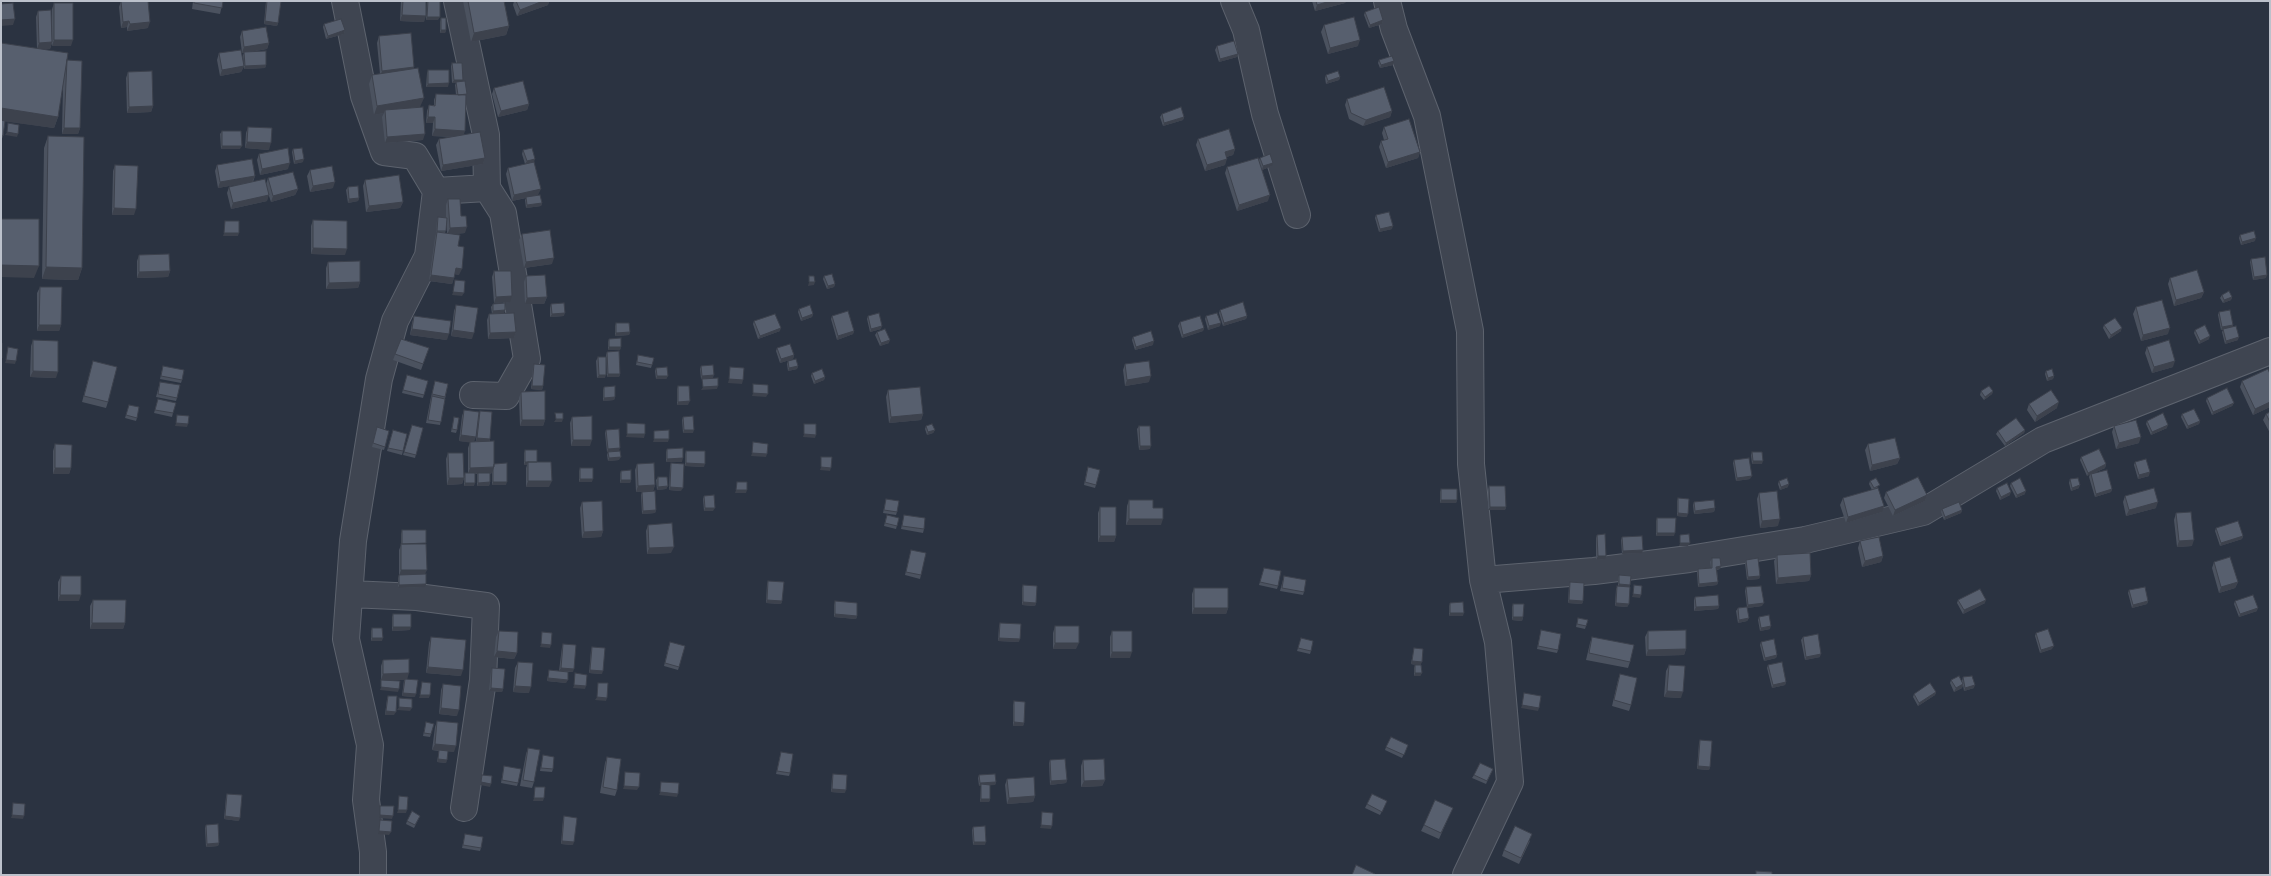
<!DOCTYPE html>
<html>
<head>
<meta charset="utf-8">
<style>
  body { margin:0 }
  #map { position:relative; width:2271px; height:876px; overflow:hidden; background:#2b3341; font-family:"Asap Condensed",sans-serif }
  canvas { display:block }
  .frame { position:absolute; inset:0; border:2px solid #bcc1cb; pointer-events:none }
</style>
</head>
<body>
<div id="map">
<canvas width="2271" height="876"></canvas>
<div class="frame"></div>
</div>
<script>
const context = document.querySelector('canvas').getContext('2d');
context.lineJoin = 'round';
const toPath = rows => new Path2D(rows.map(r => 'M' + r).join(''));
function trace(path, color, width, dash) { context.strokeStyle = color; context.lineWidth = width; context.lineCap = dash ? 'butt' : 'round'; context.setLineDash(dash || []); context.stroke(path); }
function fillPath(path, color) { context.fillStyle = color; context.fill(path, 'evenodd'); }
const minor = toPath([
  [345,1,364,96,384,152,415,156,436,191,428,256,395,321,379,379,353,541,346,639,370,745,366,800,373,852,373,875],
  [457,1,486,135,487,188],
  [1234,1,1246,30,1265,114,1297,215],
  [1387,1,1394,29,1427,116,1470,331,1471,464,1483,580,1498,642,1510,782,1466,875],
  [436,191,487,188,503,213,527,359,506,396,473,395],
  [1483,580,1594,571,1689,559,1805,540,1923,512,2043,440,2270,351],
  [350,594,417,597,486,606,483,680,464,808]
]);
trace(minor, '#5d636e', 28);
trace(minor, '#3f4551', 26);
fillPath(toPath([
  [121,1,148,28,127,31,127,27,121,28,119,7],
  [193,1,223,1,220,14,192,9],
  [266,1,281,1,278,23,277,26,264,24],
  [401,1,426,1,424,22,400,21],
  [427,1,440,1,438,20,426,20],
  [463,1,504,1,509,26,506,35,471,42],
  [514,1,549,1,548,5,517,16,513,5],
  [1312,1,1346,1,1345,3,1315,11],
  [54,3,71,46,52,46,52,43,50,49,38,49,67,60,80,128,78,134,62,134,63,83,58,117,54,128,5,121,3,136,1,141,1,43,37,49,36,17,38,11,52,40,52,9],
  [1365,12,1383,20,1382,24,1369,28,1364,15],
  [441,18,446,30,445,33,440,33,440,22],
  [324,24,345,30,344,34,326,39,323,27],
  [1324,25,1358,46,1328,54,1321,32],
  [242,31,269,43,267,49,250,52,266,65,265,68,244,69,243,55,244,53,242,53,240,37],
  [379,36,414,68,420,107,423,140,385,143,382,117,384,113,374,115,369,84,372,75,380,74,377,43],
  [1217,46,1238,54,1237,57,1219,62,1215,50],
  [219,53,244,66,241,72,220,76,217,60],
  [1379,60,1393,65,1380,68,1378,63],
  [452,63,463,80,462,81,466,96,463,135,485,158,483,164,441,171,436,145,439,139,453,137,432,136,433,123,426,123,427,111,429,105,434,105,434,100,436,94,456,95,455,85,456,83,452,83,451,66],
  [428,70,448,87,426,87,427,73],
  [128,72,153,106,151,112,127,113,126,78],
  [1326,75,1340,77,1339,80,1326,84,1325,78],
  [494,88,529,104,527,110,498,117,492,94],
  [1347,99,1392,111,1390,117,1363,126,1349,119,1345,105],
  [1162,114,1184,117,1183,120,1163,126,1160,117],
  [248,127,269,150,245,148,246,133],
  [1384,127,1420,152,1418,158,1386,168,1379,147,1381,141,1384,140,1382,133],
  [222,131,240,149,221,149,220,134],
  [48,136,82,268,78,280,42,279,44,148],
  [1198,139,1235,149,1233,155,1226,157,1225,165,1205,171,1196,145],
  [293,149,303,162,294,164,292,152],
  [523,150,534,162,525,164,522,154],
  [259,154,288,169,260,175,257,160],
  [1260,158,1272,166,1262,170,1268,201,1237,211,1225,173,1227,167,1259,160],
  [115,165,134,215,112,215,113,171],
  [217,165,255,176,253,182,266,184,268,178,298,189,295,195,271,202,268,193,267,201,231,209,227,193,229,187,240,184,218,188,215,171],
  [508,168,538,195,542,203,541,206,526,208,525,200,526,198,512,201,506,174],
  [310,170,333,188,310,192,307,176],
  [365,180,403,202,400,208,366,212,363,186],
  [348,187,359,198,358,201,348,203,346,190],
  [448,199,461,216,465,233,453,234,458,246,459,275,455,274,452,284,429,281,435,238,436,234,437,220,438,217,446,218,446,205],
  [447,219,447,233,445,233],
  [1376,215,1392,229,1379,232,1375,218],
  [313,220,345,255,311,254,311,226],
  [522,234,552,264,524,268,519,240],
  [2240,235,2255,241,2241,245,2239,238],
  [139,255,170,271,168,277,137,278,137,261],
  [2251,259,2266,278,2253,280,2250,262],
  [328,262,360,282,358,288,326,289,326,268],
  [494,271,510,302,494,303,492,277],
  [526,276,547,297,544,304,525,304,524,282],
  [824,276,835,284,834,287,827,289,823,279],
  [2170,278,2204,292,2201,298,2174,306,2168,284],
  [40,287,61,325,59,331,37,331,37,293],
  [2222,295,2232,297,2231,300,2223,303,2220,298],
  [493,304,505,310,504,313,516,332,514,338,488,339,487,320,489,314,492,314,491,307],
  [551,304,564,316,550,317,550,308],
  [456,305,472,339,451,336,454,311],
  [2136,307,2168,334,2141,341,2133,314],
  [799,309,813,314,812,317,801,321,798,312],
  [1220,310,1247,316,1246,319,1223,326,1219,313],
  [2219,312,2233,325,2232,327,2238,340,2225,344,2222,332,2223,330,2221,330,2218,315],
  [414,316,447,340,410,335,412,323],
  [832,316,854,331,853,334,837,340,831,319],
  [868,316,881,329,870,332,867,319],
  [1206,316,1220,326,1208,330,1205,319],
  [754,321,780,331,758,339,753,324],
  [1180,322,1204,328,1203,331,1182,338,1178,326],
  [616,323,630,332,629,335,615,336,615,326],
  [2104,325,2121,331,2109,339,2103,328],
  [2195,330,2209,339,2199,344,2194,333],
  [877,332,889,343,880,346,875,335],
  [1133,337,1153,345,1135,350,1132,340],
  [401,339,429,348,421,370,393,360],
  [609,339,621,347,620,350,608,350,608,342],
  [33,340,56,378,30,377,31,346],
  [2147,347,2173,367,2152,373,2145,353],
  [777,348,794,355,793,359,780,363,776,351],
  [607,352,620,374,619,377,607,377,606,355],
  [638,355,652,365,651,368,636,365],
  [598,357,605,378,597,378,596,361],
  [93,361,108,402,106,408,82,402],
  [788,361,798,366,797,369,788,371,787,364],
  [534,364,543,386,542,390,531,389,533,367],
  [1125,364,1149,382,1125,386,1123,370],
  [163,366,182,380,181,383,160,379],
  [701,366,713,378,701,379,700,369],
  [656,368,668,376,666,379,656,379,655,371],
  [2046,371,2054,376,2053,379,2047,381,2045,374],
  [812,373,825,377,824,380,814,384,811,376],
  [2270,374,2270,407,2253,415,2240,387,2242,381],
  [407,375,428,381,423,398,402,393],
  [435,381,448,384,445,399,440,425,426,423,431,397],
  [160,382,177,398,176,401,156,397],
  [678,386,688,405,677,405,677,389],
  [604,387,615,397,614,400,603,401,603,390],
  [888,390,923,414,921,420,889,423,886,397],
  [1981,391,1993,391,1992,394,1984,400,1980,395],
  [521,392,545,420,543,426,520,426,519,398],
  [2207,398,2234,403,2232,406,2212,415,2206,401],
  [158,399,173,413,172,417,154,413],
  [2029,404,2057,408,2035,422,2027,410],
  [129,405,137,418,136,421,125,418],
  [464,410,479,412,490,441,494,464,506,485,492,485,492,473,490,474,490,482,489,486,477,486,477,474,475,474,474,486,464,486,464,476,465,473,468,473,468,448,470,442,459,441,462,416],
  [478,420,476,441,474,442],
  [2270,412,2270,433,2263,420,2266,414],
  [2182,414,2200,421,2199,424,2187,429,2181,417],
  [454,417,457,430,456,433,451,432],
  [572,417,590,446,571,446,570,423],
  [683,417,693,433,683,433,682,420],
  [2147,421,2167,428,2151,435,2146,424],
  [412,425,423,428,415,458,403,455],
  [926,426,935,430,933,433,927,435,925,429],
  [1139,426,1150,449,1139,450,1137,429],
  [2114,426,2139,443,2116,449,2112,432],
  [377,427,385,447,384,450,372,447],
  [393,430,403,451,402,455,387,451],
  [606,430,619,460,608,461,607,455,608,452,607,452,605,433],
  [2025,430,2024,433,2005,446,1996,434,1998,431],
  [55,444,71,468,69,474,53,474,53,451],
  [1868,444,1900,458,1897,464,1870,471,1865,450],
  [667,449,682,462,666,462,666,452],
  [525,450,536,462,549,487,526,487,526,468,527,465,524,465,524,453],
  [686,451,704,467,685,466,685,454],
  [1752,452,1762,464,1752,464,1751,455],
  [448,453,464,478,462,484,447,485,446,459],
  [2081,457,2106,464,2105,468,2092,474,2112,489,2111,492,2095,497,2089,477,2090,474,2087,476,2080,460],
  [1734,460,1750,479,1736,481,1733,463],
  [2135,462,2149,476,2138,479,2134,465],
  [671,463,681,491,669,490,670,466],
  [637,464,655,485,653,491,636,492,635,470],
  [580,468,592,482,579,482,579,471],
  [1087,470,1096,485,1095,488,1084,485],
  [621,471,631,480,630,483,620,483,620,474],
  [658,477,668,486,666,489,657,490,656,480],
  [2070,479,2079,488,2071,491,2069,483],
  [1779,481,1788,487,1780,490,1778,484],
  [1870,481,1878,488,1882,512,1846,523,1840,505,1843,498,1872,490,1869,484],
  [2011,483,2025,494,2016,498,2010,486],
  [1489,486,1506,507,1505,510,1488,510,1488,489],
  [1997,488,2010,495,2000,500,1996,491],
  [1441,489,1457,500,1456,503,1440,503,1440,492],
  [642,492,656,510,655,513,642,514,641,495],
  [1886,492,1927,495,1925,501,1893,516,1884,498],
  [1759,493,1778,526,1760,528,1757,499],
  [704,496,713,511,704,511,703,499],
  [2125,496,2156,508,2126,516,2123,502],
  [1678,498,1687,517,1677,516,1677,501],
  [886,499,897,512,896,515,883,513],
  [1129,500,1153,508,1161,525,1126,525,1127,506],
  [582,502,603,531,601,537,582,538,580,508],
  [1694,502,1715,508,1714,512,1694,514,1693,505],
  [1100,507,1116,536,1114,542,1098,542,1098,513],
  [1942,509,1962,510,1961,513,1944,520,1941,512],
  [2176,513,2192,546,2177,547,2174,520],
  [904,515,924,529,923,533,901,529],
  [886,518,899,518,896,529,884,526],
  [1657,518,1674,536,1656,536,1656,521],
  [648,525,671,553,647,554,646,531],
  [2216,528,2243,536,2242,539,2220,546,2215,531],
  [402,530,425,574,425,587,398,588,398,578,399,575,399,550,401,545,401,534],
  [1597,535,1605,559,1596,560,1596,538],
  [1622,537,1643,550,1642,553,1622,554,1621,540],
  [1860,541,1883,556,1881,562,1862,567,1858,548],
  [911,550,921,575,920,579,905,575],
  [1777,555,1811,575,1809,581,1776,584,1774,561],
  [1712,558,1721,566,1720,569,1717,570,1718,582,1717,585,1698,587,1697,572,1698,569,1711,568,1710,562],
  [1746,560,1760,576,1759,579,1747,580,1745,563],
  [2214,562,2238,582,2235,588,2219,593,2212,568],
  [1264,568,1278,586,1277,589,1259,585],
  [1619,575,1630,585,1629,588,1629,604,1627,607,1615,606,1616,589,1618,586,1618,578],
  [61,576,79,601,58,601,58,582],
  [1284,576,1304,592,1303,595,1280,591],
  [768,581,782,601,781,604,766,603,767,584],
  [1570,582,1583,601,1582,604,1568,603,1569,585],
  [1023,585,1036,603,1035,606,1022,605,1022,588],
  [1746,587,1762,606,1747,608,1749,618,1747,621,1738,623,1736,611,1738,608,1747,607,1745,591],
  [1194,588,1228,608,1226,614,1192,614,1192,594],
  [2129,590,2148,601,2147,604,2132,608,2128,593],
  [1695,597,1719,606,1718,609,1694,611,1694,600],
  [93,600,125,623,123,629,90,629,90,606],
  [1958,600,1985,603,1963,614,1957,603],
  [835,601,857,616,856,619,834,617,834,605],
  [2235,601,2257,611,2239,617,2234,604],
  [1450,603,1463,616,1449,616,1449,606],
  [1513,604,1523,617,1522,621,1512,620,1512,607],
  [393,614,410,630,392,631,392,617],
  [1759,617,1770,629,1760,631,1758,620],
  [1578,618,1588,620,1585,629,1576,627],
  [1000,623,1019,642,998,641,999,626],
  [1055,626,1076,649,1053,649,1053,633],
  [372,628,382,641,371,641,371,631],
  [1541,630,1558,650,1557,653,1537,649],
  [499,631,517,653,514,659,494,657,496,637],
  [1112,631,1130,658,1110,658,1110,637],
  [1648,631,1686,649,1684,655,1646,656,1645,637],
  [2036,633,2052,649,2040,653,2035,636],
  [431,637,461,676,426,673,429,643],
  [1592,637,1630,662,1628,668,1586,660,1590,643],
  [1803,637,1820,657,1805,660,1801,640],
  [1301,638,1311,651,1310,654,1297,651],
  [1761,642,1777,655,1776,658,1764,661,1760,645],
  [563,644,573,672,568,672,566,683,547,681,549,670,559,671,562,647],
  [669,645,679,667,678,670,664,666],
  [592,647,602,674,589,673,591,650],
  [1414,648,1421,665,1422,673,1420,676,1414,676,1414,668,1415,665,1417,665,1411,664],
  [383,660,407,679,415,697,402,696,404,680,381,680,381,666],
  [518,662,529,693,513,692,515,668],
  [1669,665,1681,698,1664,697,1666,671],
  [1768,665,1786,682,1785,685,1772,688,1767,668],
  [492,668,503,689,502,692,489,691,491,671],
  [1620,674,1631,705,1629,711,1612,706,1618,680],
  [1963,677,1974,688,1964,691,1963,685,1962,688,1954,692,1950,683,1951,680,1962,683,1962,681],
  [443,684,457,716,439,714,441,690],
  [1936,692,1935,695,1918,706,1913,697,1914,694],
  [388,696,394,715,385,715,387,699],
  [1014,701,1024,723,1023,726,1013,726,1013,705],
  [437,721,454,752,448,751,446,763,437,762,439,751,432,750,435,727],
  [426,722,431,734,430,737,423,736],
  [1700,740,1710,767,1709,770,1697,769,1699,743],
  [1408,745,1402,758,1385,750,1386,747],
  [528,748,534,782,532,788,520,786,526,754],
  [781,752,790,773,789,776,776,774],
  [543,755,553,769,552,772,540,771],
  [607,757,617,790,615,796,600,793,605,763],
  [1050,760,1067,780,1066,783,1050,785,1049,763],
  [1083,760,1105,780,1102,786,1081,787,1081,766],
  [504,766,518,783,517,786,501,783],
  [1493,769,1486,784,1472,778,1474,775],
  [833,774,845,793,831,792,832,777],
  [979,775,996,782,995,785,990,785,990,799,989,802,980,802,981,786,979,786,978,778],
  [1007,779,1035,796,1033,802,1007,804,1005,785],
  [227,794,239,821,224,819,226,797],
  [1387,801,1380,815,1365,808,1367,804],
  [1450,814,1439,839,1421,831,1424,825],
  [420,816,414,828,406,824,407,821],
  [564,816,573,845,561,844,563,819],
  [206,825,219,843,218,846,206,847,205,828],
  [973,827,985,845,973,845,972,830],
  [465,834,481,848,480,851,462,848],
  [1530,841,1519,864,1502,856,1504,850]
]), '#4b525f');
fillPath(toPath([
  [543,1,549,1,548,5,517,16,520,10],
  [1330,1,1346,1,1345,3,1315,11,1317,5],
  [402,15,426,16,424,22,400,21],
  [427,17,440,17,438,20,426,20],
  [15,19,13,25,1,26,1,20],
  [1383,20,1382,24,1369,28,1370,25],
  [129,21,127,27,121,28,123,22],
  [265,21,278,23,277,26,264,24],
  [150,22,148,28,127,31,130,24],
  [509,26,506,35,471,42,474,33],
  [345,30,344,34,326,39,328,36],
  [441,30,446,30,445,33,440,33],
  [54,40,73,40,71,46,52,46],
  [1360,40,1358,46,1328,54,1330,48],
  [52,42,50,49,37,49,39,43],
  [269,43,267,49,242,53,244,47],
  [1238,54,1237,57,1219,62,1220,59],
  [1394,61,1393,65,1380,68,1381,65],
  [266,65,265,68,244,69,245,66],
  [244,66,241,72,220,76,222,70],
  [414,67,412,74,380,77,382,71],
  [1340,77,1339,80,1326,84,1328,81],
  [454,80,463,80,462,83,452,83],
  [449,83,448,87,426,87,428,84],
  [424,98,420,107,385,110,384,113,374,115,377,106],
  [529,104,527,110,498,117,501,111],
  [153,106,151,112,127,113,129,107],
  [1,108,58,117,54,128,1,121],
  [1392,111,1390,117,1363,126,1366,120],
  [428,117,435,117,433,123,426,123],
  [1184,117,1183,120,1163,126,1164,123],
  [64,128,80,128,78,134,62,134],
  [435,129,465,131,463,137,432,136],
  [7,132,18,134,17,137,5,135],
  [425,134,423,140,385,143,387,137],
  [247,142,271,143,269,150,245,148],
  [222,146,242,146,240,149,221,149],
  [1235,149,1233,155,1223,158,1225,152],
  [1420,152,1418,158,1386,168,1388,162],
  [485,158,483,164,441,171,443,165],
  [304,159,303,162,294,164,295,161],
  [535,159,534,162,525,164,527,161],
  [1227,159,1225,165,1205,171,1207,165],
  [290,163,288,169,260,175,262,169],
  [1273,163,1272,166,1262,170,1263,166],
  [255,176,252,182,218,188,220,182],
  [335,182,333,188,310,192,313,186],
  [298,189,295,195,271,202,273,196],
  [541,189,538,195,512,201,514,195],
  [269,195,267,201,231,209,233,203],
  [1270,195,1268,201,1237,211,1239,205],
  [359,198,358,201,348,203,349,199],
  [403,202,400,208,366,212,369,206],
  [542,203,541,206,526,208,527,205],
  [114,208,136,209,134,215,112,215],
  [1393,226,1392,229,1379,232,1380,229],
  [467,227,465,233,447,235,450,228],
  [224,233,239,233,238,236,223,236],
  [2256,238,2255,241,2241,245,2242,242],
  [313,248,347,249,345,255,311,254],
  [554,258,552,264,524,268,526,262],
  [1,265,39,266,34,278,1,277],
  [46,267,82,268,78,280,42,279],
  [456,268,462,269,459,275,453,274],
  [170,271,168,277,137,278,139,272],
  [431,275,454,278,452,284,429,281],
  [2267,275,2266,278,2253,280,2254,277],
  [360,282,358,288,326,289,329,283],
  [809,282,815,282,814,285,808,286],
  [835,284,834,287,827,289,828,286],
  [453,292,464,293,462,296,452,295],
  [2204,292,2201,298,2174,306,2176,300],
  [512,296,510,302,494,303,496,297],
  [547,297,544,304,525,304,527,298],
  [2232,297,2231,300,2223,303,2224,300],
  [505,310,504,313,492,314,493,311],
  [565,313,564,316,550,317,552,314],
  [813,314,812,317,801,321,802,318],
  [1247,316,1246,319,1223,326,1224,323],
  [1221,323,1220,326,1208,330,1209,326],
  [39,325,61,325,59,331,37,331],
  [2233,325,2232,328,2221,330,2222,327],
  [882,326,881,329,870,332,871,329],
  [781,328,780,331,758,339,760,336],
  [1204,328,1203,331,1182,338,1183,335],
  [2122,328,2121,331,2109,339,2111,335],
  [2170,328,2168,334,2141,341,2143,335],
  [412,329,449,334,447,340,410,335],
  [453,330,474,333,472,339,451,336],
  [854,331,853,334,837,340,838,336],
  [516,332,514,338,488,339,490,333],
  [630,332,629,335,615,336,616,333],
  [2210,336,2209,339,2199,344,2200,341],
  [2239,337,2238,340,2225,344,2226,341],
  [890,340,889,343,880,346,881,343],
  [1154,341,1153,345,1135,350,1136,347],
  [609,347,621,347,620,350,608,350],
  [794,355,793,359,780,363,781,359],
  [6,360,16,361,15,364,5,363],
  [2175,361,2173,367,2152,373,2154,367],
  [798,366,797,369,788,371,789,368],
  [33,371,58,372,56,378,30,377],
  [608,374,620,374,619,377,607,377],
  [599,375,606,375,605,378,597,378],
  [714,375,713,378,701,379,702,376],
  [657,376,668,376,666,379,656,379],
  [1151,376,1149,382,1125,386,1127,380],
  [2054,376,2053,379,2047,381,2048,378],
  [825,377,824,380,814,384,815,381],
  [729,379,743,380,742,384,728,383],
  [532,386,543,386,542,390,531,389],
  [718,386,717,389,701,390,703,387],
  [1993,391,1992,394,1984,400,1985,397],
  [753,393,768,394,766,397,752,396],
  [615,397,614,400,603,401,604,398],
  [690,401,688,405,677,405,678,402],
  [2059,402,2057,408,2035,422,2037,416],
  [2270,402,2270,407,2253,415,2255,409],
  [2234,403,2232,406,2212,415,2213,412],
  [923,414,921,420,889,423,891,417],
  [556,419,563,419,562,422,554,422],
  [522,420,545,420,543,426,520,426],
  [2200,421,2199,424,2187,429,2188,426],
  [176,423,188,424,187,427,175,426],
  [2168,425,2167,428,2151,435,2152,432],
  [684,430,694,430,693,433,683,433],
  [935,430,933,433,927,435,928,432],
  [2025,430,2024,433,2005,446,2006,443],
  [627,434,645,434,644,438,626,437],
  [804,434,816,435,815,438,803,437],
  [461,435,476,437,473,443,459,441],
  [2141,437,2139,443,2116,449,2119,443],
  [477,438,490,439,489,443,476,441],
  [654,439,669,439,668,442,653,442],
  [573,440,592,440,590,446,571,446],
  [1140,446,1151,446,1150,449,1139,450],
  [620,448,619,451,607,452,608,449],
  [752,453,767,454,766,457,751,456],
  [621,457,619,460,608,461,609,458],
  [683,458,682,462,666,462,667,459],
  [1900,458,1897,464,1870,471,1872,465],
  [1753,461,1763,461,1762,464,1752,464],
  [525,462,537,462,528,462,527,465,524,465],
  [686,463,705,464,704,467,685,466],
  [2106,464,2105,468,2087,476,2088,473],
  [494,467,492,473,468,474,470,468],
  [821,467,831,468,830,471,820,470],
  [55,468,71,468,69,474,53,474],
  [2150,472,2149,476,2138,479,2139,475],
  [1752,476,1750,479,1736,481,1737,478],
  [449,478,464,478,462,484,447,485],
  [580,479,593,479,592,482,579,482],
  [621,480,631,480,630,483,620,483],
  [528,481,552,481,549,487,526,487],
  [490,482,489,486,477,486,478,483],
  [493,482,507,482,506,485,492,485],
  [465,483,475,483,474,486,464,486],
  [1789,484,1788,487,1780,490,1781,487],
  [655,485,653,491,636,492,638,486],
  [2080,485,2079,488,2071,491,2072,488],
  [668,486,666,489,657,490,658,487],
  [670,487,683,488,681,491,669,490],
  [2112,489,2111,492,2095,497,2096,494],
  [736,490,747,490,746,493,735,493],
  [2026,491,2025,494,2016,498,2017,495],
  [2011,492,2010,495,2000,500,2001,497],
  [1927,495,1925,501,1893,516,1895,510],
  [1441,500,1457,500,1456,503,1440,503],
  [2158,502,2156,508,2126,516,2129,510],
  [1884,506,1882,512,1846,523,1848,517],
  [1490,507,1506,507,1505,510,1488,510],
  [705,508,715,508,713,511,704,511],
  [1715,508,1714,512,1694,514,1695,511],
  [656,510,655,513,642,514,643,511],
  [1962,510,1961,513,1944,520,1945,517],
  [1678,513,1688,514,1687,517,1677,516],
  [1129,519,1163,519,1161,525,1126,525],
  [1780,519,1778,526,1760,528,1762,521],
  [603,531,601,537,582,538,584,532],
  [1657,533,1675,533,1674,536,1656,536],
  [1100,536,1116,536,1114,542,1098,542],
  [2243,536,2242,539,2220,546,2221,543],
  [2194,540,2192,546,2177,547,2179,541],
  [1680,543,1690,543,1688,546,1679,546],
  [674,547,671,553,647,554,649,548],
  [1643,550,1642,553,1622,554,1623,551],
  [1598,556,1606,556,1605,559,1596,560],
  [1883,556,1881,562,1862,567,1865,561],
  [1721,566,1720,569,1715,570,1716,567],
  [401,570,427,570,424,576,399,576],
  [1811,575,1809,581,1776,584,1778,578],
  [1760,576,1759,579,1747,580,1748,577],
  [1718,582,1717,585,1698,587,1699,584],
  [2238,582,2235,588,2219,593,2221,587],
  [426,584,425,587,398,588,399,585],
  [1619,584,1630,585,1629,588,1618,587],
  [1633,594,1641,595,1640,598,1632,597],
  [60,595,81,595,79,601,58,601],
  [767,600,782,601,781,604,766,603],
  [1569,600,1583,601,1582,604,1568,603],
  [1986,600,1985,603,1963,614,1964,610],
  [2148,601,2147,604,2132,608,2133,605],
  [1023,602,1036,603,1035,606,1022,605],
  [1616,603,1629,604,1627,607,1615,606],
  [1764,603,1762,606,1747,608,1748,605],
  [1719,606,1718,609,1694,611,1696,607],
  [1194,608,1228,608,1226,614,1192,614],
  [2258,608,2257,611,2239,617,2240,614],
  [1450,613,1464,613,1463,616,1449,616],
  [835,614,857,616,856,619,834,617],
  [1513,617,1523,617,1522,621,1512,620],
  [1749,618,1747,621,1738,623,1739,620],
  [92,623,125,623,123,629,90,629],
  [1771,626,1770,629,1760,631,1761,628],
  [393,627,411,627,410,630,392,631],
  [372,638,383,638,382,641,371,641],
  [999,638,1020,639,1019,642,998,641],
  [1055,643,1079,643,1076,649,1053,649],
  [541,644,551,645,550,648,540,647],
  [2054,646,2052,649,2040,653,2041,650],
  [1686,649,1684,655,1646,656,1648,650],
  [497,651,517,653,514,659,494,657],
  [1112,652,1132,652,1130,658,1110,658],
  [1821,654,1820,657,1805,660,1806,657],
  [1777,655,1776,658,1764,661,1765,658],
  [1412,661,1422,662,1420,666,1411,664],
  [428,667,463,670,461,676,426,673],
  [561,668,574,669,573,672,559,671],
  [590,670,603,671,602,674,589,673],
  [409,673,407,680,381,680,383,674],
  [1415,673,1422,673,1420,676,1414,676],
  [548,678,568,680,566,683,547,681],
  [1786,682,1785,685,1772,688,1773,685],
  [1963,684,1962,688,1954,692,1956,688],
  [574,685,586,686,585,689,573,688],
  [1975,685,1974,688,1964,691,1965,688],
  [515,686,531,687,529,693,513,692],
  [381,687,399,689,398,692,380,690],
  [491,688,503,689,502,692,489,691],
  [1667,691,1683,692,1681,698,1664,697],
  [1936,692,1935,695,1918,706,1919,703],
  [403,693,416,694,415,697,402,696],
  [420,695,430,695,429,698,419,698],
  [597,697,607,698,606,701,595,700],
  [1522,705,1539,708,1538,711,1521,708],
  [399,707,412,708,410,711,397,710],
  [441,708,459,710,457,716,439,714],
  [386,711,396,712,394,715,385,715],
  [1014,722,1024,723,1023,726,1013,726],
  [435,744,456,746,454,752,432,750],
  [438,759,447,760,446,763,437,762],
  [1698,766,1710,767,1709,770,1697,769],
  [1067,780,1066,783,1050,785,1051,781],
  [1105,780,1102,786,1081,787,1084,781],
  [481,782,491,784,490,787,480,785],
  [996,782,995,785,981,786,981,784,981,786,979,786,980,783],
  [624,786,639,787,637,790,623,789],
  [832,789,846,790,845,793,831,792],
  [660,792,678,794,677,797,659,795],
  [1035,796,1033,802,1007,804,1009,798],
  [534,798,544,798,543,801,533,801],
  [981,799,990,799,989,802,980,802],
  [398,810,407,810,406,813,397,813],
  [12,815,24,816,23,819,11,818],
  [380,815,393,816,392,819,379,818],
  [225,816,240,818,239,821,224,819],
  [1041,825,1052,826,1051,829,1040,828],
  [379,831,391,832,389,835,378,834],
  [562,841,574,842,573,845,561,844],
  [974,842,986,842,985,845,973,845],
  [219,843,218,846,206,847,207,844]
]), '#3d424d');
const building = toPath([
  [121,1,148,1,150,22,130,24,129,21,123,22,121,1],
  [194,1,223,1,222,8,194,3,194,1],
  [267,1,281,1,278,23,265,21,267,1],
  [403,1,426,1,426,16,402,15,403,1],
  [428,1,440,1,440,17,427,17,428,1],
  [468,1,504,1,509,26,474,33,468,1],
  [516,1,543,1,520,10,516,1],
  [1316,1,1330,1,1317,5,1316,1],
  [13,3,15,19,1,20,1,4,13,3],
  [54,3,73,3,73,40,54,40,54,3],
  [1379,7,1383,20,1370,25,1365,12,1379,7],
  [51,10,52,42,39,43,38,11,51,10],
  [1354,17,1360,40,1330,48,1324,25,1354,17],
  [441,18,446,18,446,30,441,30,441,18],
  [341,19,345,30,328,36,324,24,341,19],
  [266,27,269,43,244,47,242,31,266,27],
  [411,33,414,67,382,71,379,36,411,33],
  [1234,41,1238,54,1220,59,1217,46,1234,41],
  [1,43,68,53,58,117,1,108,1,43],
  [241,50,244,66,222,70,219,53,241,50],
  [266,51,266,65,245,66,244,52,266,51],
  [1392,56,1394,61,1381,65,1379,60,1392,56],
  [67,60,82,61,80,128,64,128,67,60],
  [452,63,462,63,463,80,454,80,452,63],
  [418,68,424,98,377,106,372,75,418,68],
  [428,70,449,70,449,83,428,84,428,70],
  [152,71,153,106,129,107,128,72,152,71],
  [1338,71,1340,77,1328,81,1326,75,1338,71],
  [465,81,467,94,458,95,456,82,465,81],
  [523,81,529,104,501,111,494,88,523,81],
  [1384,87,1392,111,1366,120,1351,113,1347,99,1384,87],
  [436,94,466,95,465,131,435,129,435,117,428,117,429,105,435,106,436,94],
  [423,107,425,134,387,137,385,110,423,107],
  [1181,107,1184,117,1164,123,1162,114,1181,107],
  [1409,119,1420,152,1388,162,1381,141,1388,139,1384,127,1409,119],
  [1,120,5,121,3,136,1,136,1,120],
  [8,123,19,125,18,134,7,132,8,123],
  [248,127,272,128,271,143,247,142,248,127],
  [1229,129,1235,149,1225,152,1227,159,1207,165,1198,139,1229,129],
  [222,131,241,131,242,146,222,146,222,131],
  [480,132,485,158,443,165,439,139,480,132],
  [48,136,84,137,82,268,46,267,48,136],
  [288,148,290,163,262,169,259,154,288,148],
  [302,148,304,159,295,161,293,149,302,148],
  [532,148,535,159,527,161,523,150,532,148],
  [1270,154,1273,163,1263,166,1260,158,1270,154],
  [1258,158,1270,195,1239,205,1227,167,1258,158],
  [252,159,255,176,220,182,217,165,252,159],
  [534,162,541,189,514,195,508,168,534,162],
  [115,165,138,166,136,209,114,208,115,165],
  [332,166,335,182,313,186,310,170,332,166],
  [293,172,298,189,273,196,268,178,293,172],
  [399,175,403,202,369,206,365,180,399,175],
  [265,179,269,195,233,203,229,187,265,179],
  [358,186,359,198,349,199,348,187,358,186],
  [540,195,542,203,527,205,526,197,540,195],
  [448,199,460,199,461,216,466,216,467,227,450,228,448,199],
  [1389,212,1393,226,1380,229,1376,215,1389,212],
  [438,217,447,218,446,231,437,231,438,217],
  [1,219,39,219,39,266,1,265,1,219],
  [313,220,347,221,347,249,313,248,313,220],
  [225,221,239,221,239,233,224,233,225,221],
  [550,230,554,258,526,262,522,234,550,230],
  [2254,231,2256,238,2242,242,2240,235,2254,231],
  [437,232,460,235,458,246,464,247,462,269,456,268,454,278,431,275,437,232],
  [169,254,170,271,139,272,139,255,169,254],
  [2265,257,2267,275,2254,277,2251,259,2265,257],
  [360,261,360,282,329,283,328,262,360,261],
  [2197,270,2204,292,2176,300,2170,278,2197,270],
  [494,271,511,271,512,296,496,297,494,271],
  [832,274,835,284,828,286,824,276,832,274],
  [545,275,547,297,527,298,526,276,545,275],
  [809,276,814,276,815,282,809,282,809,276],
  [455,280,465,281,464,293,453,292,455,280],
  [40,287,62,287,61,325,39,325,40,287],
  [2229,291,2232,297,2224,300,2222,295,2229,291],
  [2162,300,2170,328,2143,335,2136,307,2162,300],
  [1243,302,1247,316,1224,323,1220,310,1243,302],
  [505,303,505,310,493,311,493,304,505,303],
  [564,303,565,313,552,314,551,304,564,303],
  [456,305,478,308,474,333,453,330,456,305],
  [810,305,813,314,802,318,799,309,810,305],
  [2230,310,2233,325,2222,327,2219,312,2230,310],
  [848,311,854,331,838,336,832,316,848,311],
  [514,313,516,332,490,333,489,314,514,313],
  [879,313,882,326,871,329,868,316,879,313],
  [1217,313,1221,323,1209,326,1206,316,1217,313],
  [775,314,781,328,760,336,754,321,775,314],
  [414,316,451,321,449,334,412,329,414,316],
  [1200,316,1204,328,1183,335,1180,322,1200,316],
  [2115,318,2122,328,2111,335,2104,325,2115,318],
  [616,323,629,323,630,332,616,333,616,323],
  [2205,325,2210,336,2200,341,2195,330,2205,325],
  [2236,326,2239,337,2226,341,2223,329,2236,326],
  [885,329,890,340,881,343,877,332,885,329],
  [1151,331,1154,341,1136,347,1133,337,1151,331],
  [621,338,621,347,609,347,609,339,621,338],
  [401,339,429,348,423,364,395,354,401,339],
  [33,340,58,341,58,372,33,371,33,340],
  [2169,340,2175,361,2154,367,2147,347,2169,340],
  [1,343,2,343,2,358,1,358,1,343],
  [790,344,794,355,781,359,777,348,790,344],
  [8,347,18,349,16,361,6,360,8,347],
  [619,351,620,374,608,374,607,352,619,351],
  [638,355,654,358,652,365,637,362,638,355],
  [598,357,606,357,606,375,599,375,598,357],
  [796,359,798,366,789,368,788,361,796,359],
  [93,361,117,367,108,402,84,396,93,361],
  [1149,361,1151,376,1127,380,1125,364,1149,361],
  [534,364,545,365,543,386,532,386,534,364],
  [713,365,714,375,702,376,701,366,713,365],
  [163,366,184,370,182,380,161,376,163,366],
  [667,367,668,376,657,376,656,368,667,367],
  [730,367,744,368,743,380,729,379,730,367],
  [822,369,825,377,815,381,812,373,822,369],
  [2052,369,2054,376,2048,378,2046,371,2052,369],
  [2268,369,2270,374,2270,402,2255,409,2242,381,2268,369],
  [407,375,428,381,424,395,403,390,407,375],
  [718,378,718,386,703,387,702,379,718,378],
  [435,381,448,384,445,397,432,394,435,381],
  [160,382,180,385,177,398,158,394,160,382],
  [753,384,768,385,768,394,753,393,753,384],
  [615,386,615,397,604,398,604,387,615,386],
  [678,386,689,386,690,401,678,402,678,386],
  [1989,386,1993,391,1985,397,1981,391,1989,386],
  [920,387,923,414,891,417,888,390,920,387],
  [2227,388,2234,403,2213,412,2207,398,2227,388],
  [2051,390,2059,402,2037,416,2029,404,2051,390],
  [545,391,545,420,522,420,521,392,545,391],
  [432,396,445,399,441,422,428,420,432,396],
  [158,399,176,403,173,413,155,410,158,399],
  [129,405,139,407,137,418,126,415,129,405],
  [2194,409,2200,421,2188,426,2182,414,2194,409],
  [464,410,479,412,476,437,461,435,464,410],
  [480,411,492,412,490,439,477,438,480,411],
  [2270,412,2270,422,2266,414,2270,412],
  [555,413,563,413,563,419,556,419,555,413],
  [2163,413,2168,425,2152,432,2147,421,2163,413],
  [177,415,189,416,188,424,176,423,177,415],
  [592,416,592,440,573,440,572,417,592,416],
  [693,416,694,430,684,430,683,417,693,416],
  [454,417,459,418,457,430,452,429,454,417],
  [2016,418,2025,430,2006,443,1998,431,2016,418],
  [2136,420,2141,437,2119,443,2114,426,2136,420],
  [627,423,645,424,645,434,627,434,627,423],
  [804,424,816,424,816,435,804,434,804,424],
  [932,424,935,430,928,432,926,426,932,424],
  [412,425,423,428,416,455,404,452,412,425],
  [1139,426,1150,426,1151,446,1140,446,1139,426],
  [377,427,389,431,385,447,373,443,377,427],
  [619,429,620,448,608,449,606,430,619,429],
  [393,430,407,434,403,451,388,448,393,430],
  [669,430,669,439,654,439,654,431,669,430],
  [1895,438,1900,458,1872,465,1868,444,1895,438],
  [494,441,494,467,470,468,470,442,494,441],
  [753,442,768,444,767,454,752,453,753,442],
  [55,444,72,445,71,468,55,468,55,444],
  [683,448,683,458,667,459,667,449,683,448],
  [2099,449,2106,464,2088,473,2081,457,2099,449],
  [525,450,537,450,537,462,525,462,525,450],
  [620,451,621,457,609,458,608,452,620,451],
  [686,451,705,451,705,464,686,463,686,451],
  [1752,452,1762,452,1763,461,1753,461,1752,452],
  [448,453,463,453,464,478,449,478,448,453],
  [821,457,832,457,831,468,821,467,821,457],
  [1749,458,1752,476,1737,478,1734,460,1749,458],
  [2146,459,2150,472,2139,475,2135,462,2146,459],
  [528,462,551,462,552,481,528,481,528,462],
  [507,463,507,482,493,482,493,470,494,464,507,463],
  [654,463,655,485,638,486,637,464,654,463],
  [671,463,684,464,683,488,670,487,671,463],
  [1088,467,1100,470,1096,485,1085,482,1088,467],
  [580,468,593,468,593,479,580,479,580,468],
  [631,470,631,480,621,480,621,471,631,470],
  [2107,470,2112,489,2096,494,2091,474,2107,470],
  [465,473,475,473,475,483,465,483,465,473],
  [478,473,490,473,490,482,478,483,478,473],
  [658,477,667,477,668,486,658,487,658,477],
  [1918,477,1927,495,1895,510,1886,492,1918,477],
  [1787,478,1789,484,1781,487,1779,481,1787,478],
  [1876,478,1880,485,1874,488,1870,481,1876,478],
  [2020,478,2026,491,2017,495,2011,483,2020,478],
  [2078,478,2080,485,2072,488,2070,479,2078,478],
  [737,482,747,482,747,490,736,490,737,482],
  [2007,483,2011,492,2001,497,1997,488,2007,483],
  [1489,486,1505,486,1506,507,1490,507,1489,486],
  [1878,488,1884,506,1848,517,1843,498,1878,488],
  [2154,488,2158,502,2129,510,2125,496,2154,488],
  [1441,489,1457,489,1457,500,1441,500,1441,489],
  [655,491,656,510,643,511,642,492,655,491],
  [1777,491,1780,519,1762,521,1759,493,1777,491],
  [714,495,715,508,705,508,704,496,714,495],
  [1678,498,1689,499,1688,514,1678,513,1678,498],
  [886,499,899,501,897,512,884,510,886,499],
  [1129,500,1153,500,1153,508,1163,508,1163,519,1129,519,1129,500],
  [1714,500,1715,508,1695,511,1694,502,1714,500],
  [602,501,603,531,584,532,582,502,602,501],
  [1959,502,1962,510,1945,517,1942,509,1959,502],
  [1100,507,1116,507,1116,536,1100,536,1100,507],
  [2191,512,2194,540,2179,541,2176,513,2191,512],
  [887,515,899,518,897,526,885,523,887,515],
  [904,515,925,518,924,529,902,526,904,515],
  [1657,518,1676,518,1675,533,1657,533,1657,518],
  [2238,521,2243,536,2221,543,2216,528,2238,521],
  [672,523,674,547,649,548,648,525,672,523],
  [402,530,426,530,426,543,402,544,402,530],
  [1605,534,1606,556,1598,556,1597,535,1605,534],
  [1689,534,1690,543,1680,543,1680,535,1689,534],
  [1642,536,1643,550,1623,551,1622,537,1642,536],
  [1879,537,1883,556,1865,561,1860,541,1879,537],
  [401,544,426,544,427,570,401,570,401,544],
  [911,550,926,553,921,575,906,572,911,550],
  [1810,553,1811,575,1778,578,1777,555,1810,553],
  [2230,557,2238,582,2221,587,2214,562,2230,557],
  [1712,558,1720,558,1721,566,1716,567,1718,582,1699,584,1698,569,1712,568,1712,558],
  [1758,558,1760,576,1748,577,1746,560,1758,558],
  [1264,568,1281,571,1278,586,1260,582,1264,568],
  [426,574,426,584,399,585,399,575,426,574],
  [1619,575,1631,576,1630,585,1619,584,1619,575],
  [61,576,81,576,81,595,60,595,61,576],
  [1284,576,1306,580,1304,592,1282,588,1284,576],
  [768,581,784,582,782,601,767,600,768,581],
  [1570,582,1584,583,1583,601,1569,600,1570,582],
  [1023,585,1037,586,1036,603,1023,602,1023,585],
  [1634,585,1642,586,1641,595,1633,594,1634,585],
  [1617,586,1630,587,1629,604,1616,603,1617,586],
  [1761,586,1764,603,1748,605,1746,587,1761,586],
  [2145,587,2148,601,2133,605,2129,590,2145,587],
  [1194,588,1228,588,1228,608,1194,608,1194,588],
  [1980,589,1986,600,1964,610,1958,600,1980,589],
  [1718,595,1719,606,1696,607,1695,597,1718,595],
  [2253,595,2258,608,2240,614,2235,601,2253,595],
  [93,600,126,600,125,623,92,623,93,600],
  [835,601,857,603,857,616,835,614,835,601],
  [1463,602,1464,613,1450,613,1450,603,1463,602],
  [1513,604,1524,604,1523,617,1513,617,1513,604],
  [1747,607,1749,618,1739,620,1738,608,1747,607],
  [393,614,411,614,411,627,393,627,393,614],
  [1769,615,1771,626,1761,628,1759,617,1769,615],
  [1578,618,1588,620,1586,626,1577,624,1578,618],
  [1000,623,1021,624,1020,639,999,638,1000,623],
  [1055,626,1079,626,1079,643,1055,643,1055,626],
  [372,628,382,628,383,638,372,638,372,628],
  [2048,629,2054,646,2041,650,2036,633,2048,629],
  [1541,630,1561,634,1558,650,1538,646,1541,630],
  [1686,630,1686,649,1648,650,1648,631,1686,630],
  [499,631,518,632,517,653,497,651,499,631],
  [1112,631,1132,631,1132,652,1112,652,1112,631],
  [542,632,552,633,551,645,541,644,542,632],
  [1818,634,1821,654,1806,657,1803,637,1818,634],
  [431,637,466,640,463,670,428,667,431,637],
  [1592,637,1634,645,1630,662,1589,653,1592,637],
  [1301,638,1313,641,1311,651,1298,648,1301,638],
  [1774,639,1777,655,1765,658,1761,642,1774,639],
  [670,642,685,646,679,667,665,663,670,642],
  [563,644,576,645,574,669,561,668,563,644],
  [592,647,605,648,603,671,590,670,592,647],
  [1414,648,1423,649,1422,662,1412,661,1414,648],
  [409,659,409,673,383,674,383,660,409,659],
  [518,662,533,663,531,687,515,686,518,662],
  [1782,662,1786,682,1773,685,1768,665,1782,662],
  [1415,665,1421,665,1422,673,1415,673,1415,665],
  [1669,665,1685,666,1683,692,1667,691,1669,665],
  [492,668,505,669,503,689,491,688,492,668],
  [549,670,568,672,568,680,548,678,549,670],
  [575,673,587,675,586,686,574,685,575,673],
  [1620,674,1637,678,1631,705,1614,700,1620,674],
  [1959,676,1963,684,1956,688,1951,680,1959,676],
  [1972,676,1975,685,1965,688,1963,677,1972,676],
  [405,679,418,680,416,694,403,693,405,679],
  [381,680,400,681,399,689,381,687,381,680],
  [422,682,431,683,430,695,420,695,422,682],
  [598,683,608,683,607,698,597,697,598,683],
  [1930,683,1936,692,1919,703,1914,694,1930,683],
  [443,684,461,686,459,710,441,708,443,684],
  [1524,693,1541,696,1539,708,1522,705,1524,693],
  [388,696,397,696,396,712,386,711,388,696],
  [399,698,412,699,412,708,399,707,399,698],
  [1014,701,1025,702,1024,723,1014,722,1014,701],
  [437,721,458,723,456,746,435,744,437,721],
  [426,722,434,724,431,734,424,733,426,722],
  [1391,737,1408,745,1404,755,1386,747,1391,737],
  [1700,740,1712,741,1710,767,1698,766,1700,740],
  [528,748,540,750,534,782,523,780,528,748],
  [439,750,448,751,447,760,438,759,439,750],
  [781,752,793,754,790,773,777,771,781,752],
  [543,755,554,757,553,769,541,768,543,755],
  [607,757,621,759,617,790,603,787,607,757],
  [1065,759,1067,780,1051,781,1050,760,1065,759],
  [1104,759,1105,780,1084,781,1083,760,1104,759],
  [1480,763,1493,769,1487,781,1474,775,1480,763],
  [504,766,521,769,518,783,502,780,504,766],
  [625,772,640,773,639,787,624,786,625,772],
  [833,774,847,775,846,790,832,789,833,774],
  [995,774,996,782,980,783,979,775,995,774],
  [482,775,492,776,491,784,481,782,482,775],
  [1034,777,1035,796,1009,798,1007,779,1034,777],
  [661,782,679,783,678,794,660,792,661,782],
  [981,784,990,785,990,799,981,799,981,784],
  [535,787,545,787,544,798,534,798,535,787],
  [227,794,242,795,240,818,225,816,227,794],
  [1372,794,1387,801,1382,812,1367,804,1372,794],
  [399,796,408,797,407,810,398,810,399,796],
  [1435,800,1453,808,1441,833,1424,825,1435,800],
  [13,803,25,804,24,816,12,815,13,803],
  [380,806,394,806,393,816,380,815,380,806],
  [412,811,420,816,415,825,407,821,412,811],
  [1042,812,1053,813,1052,826,1041,825,1042,812],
  [564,816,577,818,574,842,562,841,564,816],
  [380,820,392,821,391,832,379,831,380,820],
  [218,824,219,843,207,844,206,825,218,824],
  [985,826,986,842,974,842,973,827,985,826],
  [1515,826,1532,834,1521,858,1504,850,1515,826],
  [465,834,483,837,481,848,463,845,465,834],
  [1356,865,1375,874,1374,875,1352,875,1356,865],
  [1756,871,1772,872,1772,875,1756,875,1756,871]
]);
fillPath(building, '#575f6e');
trace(building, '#3d424d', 1);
</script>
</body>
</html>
